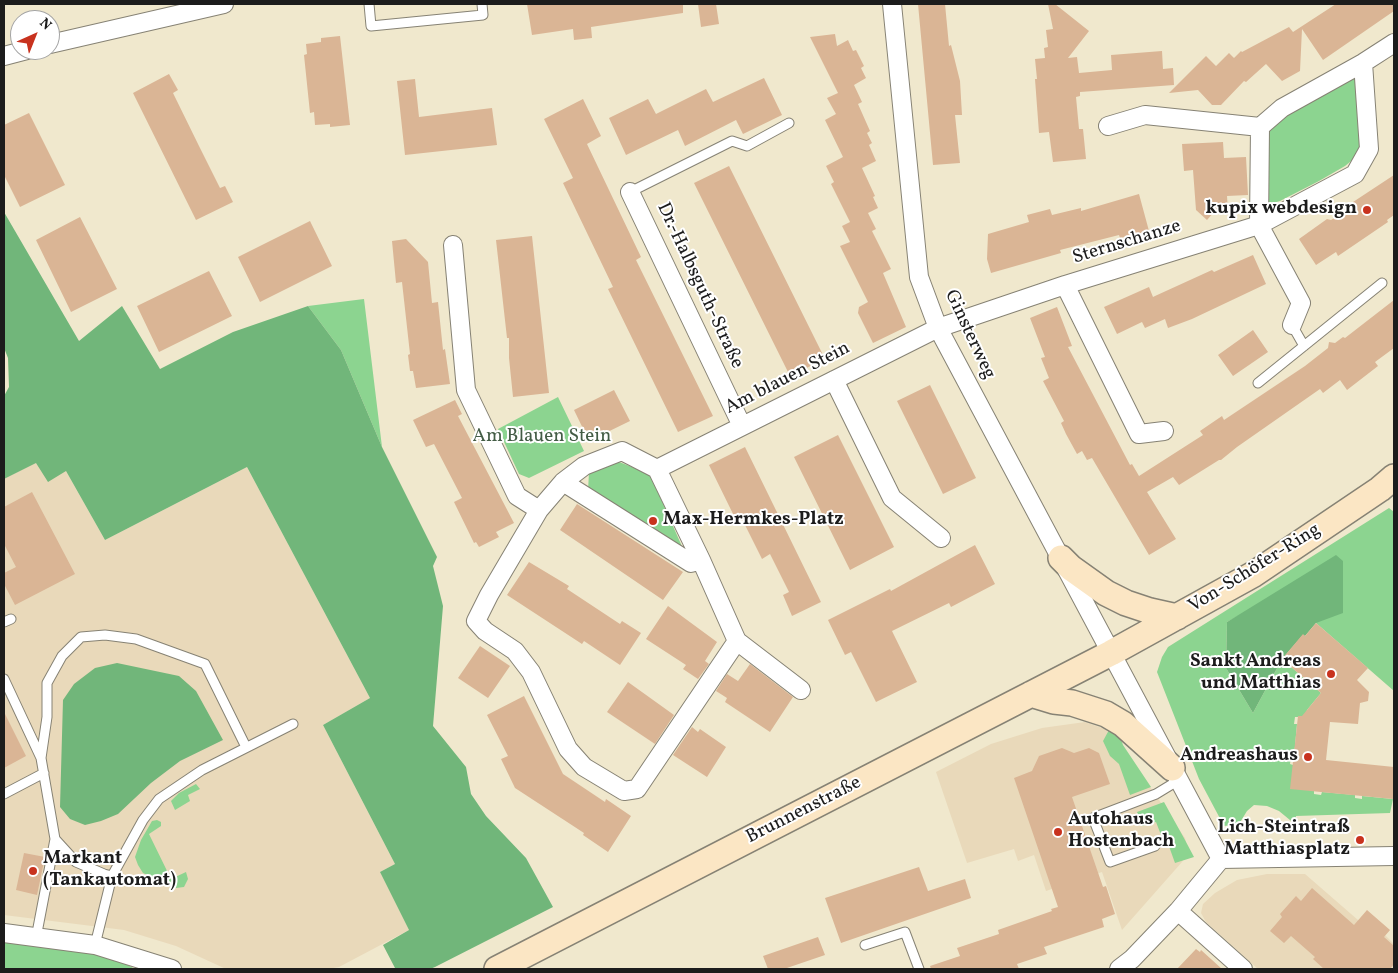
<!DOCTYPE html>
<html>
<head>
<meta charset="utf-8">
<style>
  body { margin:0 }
  #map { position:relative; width:1398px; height:973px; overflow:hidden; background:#f0e8cd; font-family:Vollkorn,serif }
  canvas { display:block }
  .frame { position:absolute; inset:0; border:5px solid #1c1c1c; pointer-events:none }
  .north { position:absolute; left:10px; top:10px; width:50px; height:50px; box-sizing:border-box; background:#fff; border:1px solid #a4a4a4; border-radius:50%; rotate:44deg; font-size:14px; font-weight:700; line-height:20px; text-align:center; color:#1c1c1c }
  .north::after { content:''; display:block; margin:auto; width:18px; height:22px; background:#c8321e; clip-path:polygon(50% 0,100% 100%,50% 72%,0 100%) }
</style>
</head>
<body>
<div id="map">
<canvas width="1398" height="973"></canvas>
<div class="frame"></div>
<div class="north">N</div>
</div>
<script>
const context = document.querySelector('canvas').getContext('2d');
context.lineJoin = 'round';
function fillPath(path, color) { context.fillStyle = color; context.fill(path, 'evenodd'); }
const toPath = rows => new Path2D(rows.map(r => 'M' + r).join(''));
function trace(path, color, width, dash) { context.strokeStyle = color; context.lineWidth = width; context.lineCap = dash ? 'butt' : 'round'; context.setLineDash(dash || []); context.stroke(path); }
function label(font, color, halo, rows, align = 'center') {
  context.font = font + ' Vollkorn,serif'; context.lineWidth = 4; context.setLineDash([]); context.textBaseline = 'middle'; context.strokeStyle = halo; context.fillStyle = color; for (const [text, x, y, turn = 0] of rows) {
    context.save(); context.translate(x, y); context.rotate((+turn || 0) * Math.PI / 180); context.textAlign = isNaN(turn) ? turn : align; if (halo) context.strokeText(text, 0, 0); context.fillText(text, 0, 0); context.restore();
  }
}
fillPath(toPath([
  [36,462,66,471,105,540,247,467,370,698,323,725,395,864,380,872,409,930,339,967,328,969,226,969,176,946,124,930,4,915,4,479],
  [1085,722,1105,729,1118,740,1185,838,1188,851,1182,862,1122,930,1102,872,1046,891,1034,855,1018,861,1014,849,967,863,936,772,991,744,1042,728],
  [1267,874,1305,874,1358,920,1390,930,1385,935,1394,944,1394,966,1391,969,1258,969,1206,922,1201,913,1203,904,1215,893,1237,880]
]), '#e9d9ba');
fillPath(toPath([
  [1352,77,1355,78,1360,137,1359,150,1355,158,1345,166,1319,181,1280,201,1270,204,1268,203,1266,146,1268,135,1275,121],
  [364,299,382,447,341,350,308,306],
  [558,397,584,451,529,478,519,474,498,429],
  [614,460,650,474,684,551,588,491,589,472],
  [1389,508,1394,512,1394,691,1316,623,1249,610,1227,622,1226,668,1253,713,1282,659,1321,693,1307,710,1306,717,1295,717,1294,724,1297,724,1294,757,1291,757,1290,764,1293,765,1314,791,1314,794,1321,795,1322,792,1355,795,1355,798,1362,799,1362,796,1393,799,1390,813,1296,816,1296,825,1279,811,1267,806,1254,805,1247,811,1239,824,1224,826,1199,779,1157,672,1162,657,1168,647],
  [1109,730,1117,735,1122,742,1123,745,1151,787,1130,795,1119,764,1110,756,1103,741],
  [196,784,200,789,188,795,190,801,175,810,171,801,179,793],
  [1164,802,1185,840,1194,857,1175,863,1166,838,1161,835,1156,822,1142,826,1137,812],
  [157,820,161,822,161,826,149,834,171,879,186,872,188,879,184,887,176,888,143,873,138,865,135,857,141,840,152,821],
  [4,940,111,956,135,969,4,969]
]), '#8cd490');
fillPath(toPath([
  [4,212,79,341,122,306,160,369,233,332,308,306,341,350,382,447,437,557,433,566,443,606,433,726,466,767,471,794,486,816,526,858,553,907,435,967,430,969,395,968,383,945,409,930,380,872,395,864,323,725,370,698,247,467,105,540,66,471,48,482,36,463,4,479,4,396,9,387,8,358,4,348],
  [1336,555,1343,561,1343,613,1316,623,1305,636,1303,635,1282,659,1253,713,1226,668,1227,622],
  [117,663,179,676,196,691,223,740,180,761,151,783,118,814,101,821,85,825,70,819,60,807,63,700,74,684,95,668]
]), '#71b67a');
fillPath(toPath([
  [527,4,683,4,683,13,591,27,592,38,574,40,573,29,532,35],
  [698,4,716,4,719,24,701,27],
  [918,4,945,4,949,46,951,45,960,81,962,115,955,115,960,163,933,165],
  [1048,4,1055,4,1089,31,1068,58,1077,57,1079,73,1112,70,1111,55,1162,51,1163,69,1173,68,1174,85,1080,92,1080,96,1076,97,1079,129,1083,129,1086,159,1053,162,1049,132,1039,133,1035,79,1037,79,1035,59,1045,58,1044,48,1048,47,1046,30,1053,29],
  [1336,4,1394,4,1394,11,1323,60,1302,29,1300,71,1282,81,1266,64,1246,82,1244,81,1221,105,1212,105,1198,90,1169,93,1206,56,1216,66,1229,53,1234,58,1241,51,1242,52,1289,27,1293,32],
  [835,34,837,46,848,40,853,51,856,50,864,66,861,68,866,78,854,85,862,102,858,104,870,131,867,133,872,143,869,145,876,161,862,168,875,196,873,197,878,208,868,213,876,229,872,231,891,269,883,273,906,327,873,343,858,313,859,307,868,302,840,246,850,242,842,226,850,222,831,184,834,182,826,166,843,157,825,120,836,114,827,98,838,93,810,37],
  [340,36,350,125,330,127,330,124,315,125,314,112,310,113,304,55,307,54,306,44,321,42,321,38],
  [169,74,178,90,173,93,199,146,220,188,225,186,233,202,196,220,133,93],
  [764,78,782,115,743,134,736,120,685,146,678,130,626,155,609,118,648,99,656,114,706,89,713,102],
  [415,79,419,117,492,108,497,145,405,155,397,81],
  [583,99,601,136,587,144,641,257,636,260,713,416,678,432,608,289,613,287,563,183,573,178,544,119],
  [29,113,65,185,20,207,4,175,4,125],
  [1223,142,1224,158,1246,157,1248,195,1227,196,1228,212,1214,212,1207,220,1196,210,1193,170,1184,171,1182,144],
  [729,166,825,359,790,376,694,183],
  [1394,175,1394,215,1387,220,1388,222,1338,256,1336,252,1316,265,1299,239,1327,219,1331,220,1352,206,1350,204],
  [1139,194,1149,231,1120,238,1119,235,1060,250,1061,253,991,273,987,259,988,234,1029,222,1027,215,1050,209,1052,215,1081,208,1081,211],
  [80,217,117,289,71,312,36,240],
  [310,221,332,266,260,302,238,257],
  [532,236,549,393,513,397,509,358,509,338,507,338,496,240],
  [406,239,428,262,432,303,438,302,443,350,445,349,450,384,416,388,413,371,410,371,408,355,410,354,402,282,396,283,392,241],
  [1253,255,1266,284,1192,319,1168,328,1165,319,1145,328,1142,322,1117,334,1104,307,1149,287,1153,297,1155,296,1212,270,1214,272],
  [209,271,232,316,159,352,137,306],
  [1394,300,1394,348,1375,362,1378,366,1347,390,1340,380,1323,393,1320,389,1237,447,1221,460,1219,460,1179,485,1173,477,1147,492,1176,539,1149,555,1092,458,1087,460,1082,451,1077,454,1066,434,1061,423,1064,421,1043,381,1049,378,1041,358,1045,357,1030,318,1057,307,1072,346,1068,347,1130,465,1132,464,1139,476,1203,435,1200,431,1222,416,1224,420,1305,366,1328,348,1329,342,1335,343,1343,337,1345,338],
  [1253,330,1268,352,1233,376,1218,355],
  [930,385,976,478,943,494,897,401],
  [614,390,630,421,589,441,574,410],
  [455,400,462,414,458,416,514,523,496,532,499,537,479,547,476,542,474,543,454,502,462,498,434,444,426,447,413,420],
  [838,435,894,547,850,570,794,457],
  [745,447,821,602,792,616,783,595,789,592,770,554,762,559,740,515,735,518,709,465],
  [32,492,75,574,15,605,4,584,4,573,16,567,4,544,4,507],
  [577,504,683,572,663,600,560,530],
  [975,545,995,584,951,607,949,603,892,631,917,682,876,702,851,652,845,655,828,620,890,589,891,591],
  [529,562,569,586,567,589,620,624,622,621,641,633,620,665,584,641,582,644,507,595],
  [668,606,717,642,705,661,709,664,698,679,683,669,686,665,646,639],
  [1316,623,1368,668,1357,680,1369,692,1368,701,1360,703,1358,724,1330,722,1326,760,1394,767,1393,799,1290,789,1298,716,1302,716,1321,693,1282,659,1303,634,1305,636],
  [480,646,510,666,488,698,458,678],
  [750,664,793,697,770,732,725,702,727,698,716,691,727,674,738,681],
  [628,682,674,715,655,744,607,712],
  [524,696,563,774,605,802,606,799,631,816,608,852,583,835,584,833,515,788,501,759,508,756,487,715],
  [4,712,26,756,4,768],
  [692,727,698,732,700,729,726,747,707,777,673,755],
  [1062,748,1074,753,1089,748,1099,753,1110,784,1072,797,1103,887,1106,886,1115,914,1102,919,1104,927,1044,947,1047,954,1017,964,1019,969,931,969,930,966,960,956,957,948,999,934,998,930,1052,911,1051,909,1058,907,1014,778,1032,771,1039,756],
  [24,853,45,857,37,895,16,890],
  [919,867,928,891,965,879,971,898,841,943,825,898],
  [1312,888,1354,925,1367,910,1390,930,1384,937,1394,946,1394,964,1390,969,1324,969,1313,959,1315,957,1291,936,1284,943,1270,931,1282,917,1280,914,1296,896,1301,901],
  [818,937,825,955,784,969,768,969,763,956],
  [1196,949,1200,952,1201,950,1222,969,1177,969]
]), '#dab595');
const lane = toPath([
  [369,4,371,26,483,15,482,4],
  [630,192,732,141,747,146,789,123],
  [1292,325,1304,346],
  [1258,383,1382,283],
  [4,622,11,619],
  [4,679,41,758],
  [4,794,44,773],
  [1155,846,1110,862,1093,818,1156,794,1179,780],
  [112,876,104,874,76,862,55,839,41,758,47,717,47,683,62,656,81,637,105,635,136,639,205,664,246,747],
  [36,938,55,839],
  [95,945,112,876,143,820,159,799,202,770,293,724],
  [865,945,905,932,919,969]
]);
const street = toPath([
  [892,4,919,277,938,328,1221,859,1394,856],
  [50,44,224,4],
  [4,56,27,50],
  [1108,126,1145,115,1260,127],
  [630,192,742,426],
  [453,245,466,390,517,496,539,510],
  [1065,285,1139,434,1164,431],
  [1292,325,1301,303,1259,225,1355,174,1369,149,1363,63],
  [834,380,892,498,941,538],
  [657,469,938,328,1065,285,1259,225,1260,127,1282,108,1363,63,1394,43],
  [563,482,691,563,701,560],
  [737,641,637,789,624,791,584,767,568,749,531,672,515,651,485,631,476,621,489,595,539,510,563,482,584,466,622,451,657,469,701,560,737,641,801,690],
  [1178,911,1243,969],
  [4,933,95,945,172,969],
  [1119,969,1132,959,1178,911,1221,859]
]);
const secondary = toPath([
  [1061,558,1071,568,1106,593,1126,603,1150,611,1177,617],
  [1031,694,1054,701,1072,703,1106,714,1123,724,1172,768],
  [497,969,1111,653,1254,574,1380,489,1394,477]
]);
trace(lane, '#868274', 11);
trace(street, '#868274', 20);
trace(secondary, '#868274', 28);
trace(lane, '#fff', 9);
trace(street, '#fff', 18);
trace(secondary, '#fbe6c4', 25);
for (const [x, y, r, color] of [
  [1367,210,5,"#c8321e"],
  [653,521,5,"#c8321e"],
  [1331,674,5,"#c8321e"],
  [1308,757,5,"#c8321e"],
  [1058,832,5,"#c8321e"],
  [1360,840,5,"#c8321e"],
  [33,871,5,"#c8321e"]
]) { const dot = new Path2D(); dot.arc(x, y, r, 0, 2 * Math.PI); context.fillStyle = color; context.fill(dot); trace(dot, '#fff', 2); }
label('bold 19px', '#1c1c1c', '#fff', [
  ["kupix webdesign",1357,210],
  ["Max-Hermkes-Platz",663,521,"left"],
  ["Sankt Andreas",1321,663],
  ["und Matthias",1321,685],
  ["Andreashaus",1298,757],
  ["Autohaus",1068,821,"left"],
  ["Hostenbach",1068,843,"left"],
  ["Lich-Steintraß",1350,829],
  ["Matthiasplatz",1350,851],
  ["Markant",43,860,"left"],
  ["(Tankautomat)",43,882,"left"]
], 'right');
label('19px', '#1c1c1c', '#fff', [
  ["Sternschanze",1127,243,-17],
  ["Dr.-Halbsguth-Straße",699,286,65],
  ["Ginsterweg",969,335,65],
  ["Am blauen Stein",788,379,-27],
  ["Von-Schöfer-Ring",1255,569,-32],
  ["Brunnenstraße",804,811,-27]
]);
label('19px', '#435c45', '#fff', [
  ["Am Blauen Stein",542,438]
]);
</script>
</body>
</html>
